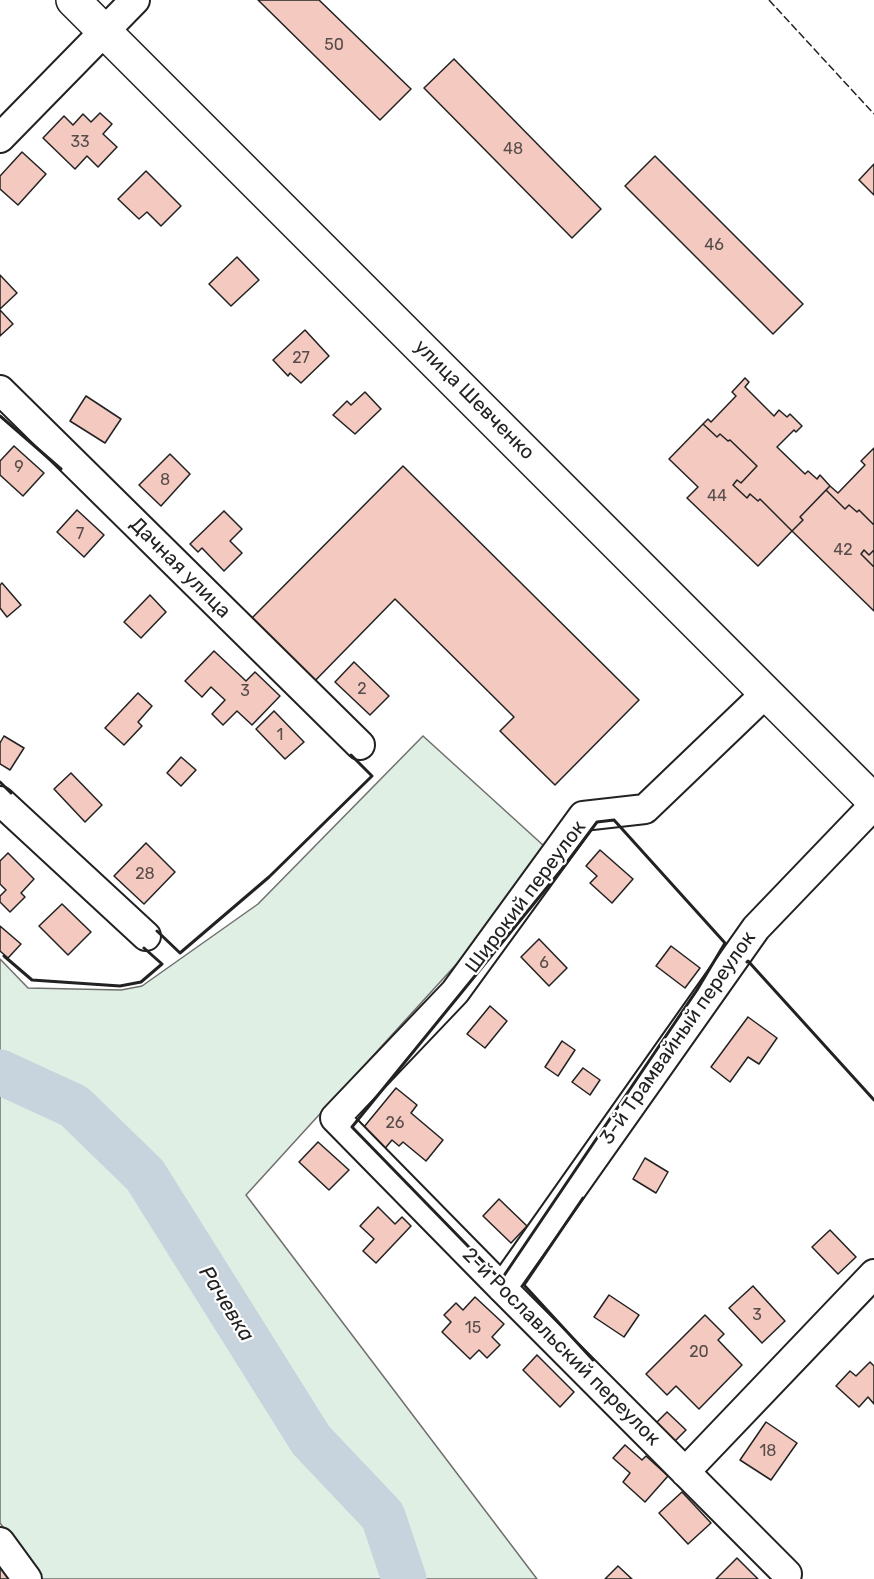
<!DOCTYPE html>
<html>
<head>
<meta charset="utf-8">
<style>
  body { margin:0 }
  canvas { display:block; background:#fff }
</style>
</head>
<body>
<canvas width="874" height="1579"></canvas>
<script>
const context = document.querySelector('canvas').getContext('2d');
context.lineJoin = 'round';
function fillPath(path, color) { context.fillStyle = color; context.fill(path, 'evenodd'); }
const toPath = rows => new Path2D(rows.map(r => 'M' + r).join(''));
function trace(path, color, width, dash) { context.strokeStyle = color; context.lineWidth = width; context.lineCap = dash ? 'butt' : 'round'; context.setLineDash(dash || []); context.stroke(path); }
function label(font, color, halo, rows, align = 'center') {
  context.font = font + ' Rubik,sans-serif'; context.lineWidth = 4.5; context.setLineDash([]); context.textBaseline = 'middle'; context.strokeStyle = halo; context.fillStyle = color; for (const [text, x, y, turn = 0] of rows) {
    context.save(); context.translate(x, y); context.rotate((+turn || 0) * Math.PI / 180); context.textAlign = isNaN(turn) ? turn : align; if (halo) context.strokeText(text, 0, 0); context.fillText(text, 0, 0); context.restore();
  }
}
const green = toPath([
  [423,736,555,856,246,1195,537,1579,41,1579,0,1523,0,959,28,988,121,990,142,986,258,904,423,736]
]);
fillPath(green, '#e0efe3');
trace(green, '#6f6f6f', 1.5);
trace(toPath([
  [0,1072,74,1106,145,1175,311,1440,383,1516,404,1579]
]), '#c7d3dd', 45);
const building = toPath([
  [258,0,319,0,411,89,380,120,258,0],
  [454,59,601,209,572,238,424,88,454,59],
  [100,113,112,124,103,134,117,147,98,167,87,156,75,169,43,138,64,116,73,125,83,114,91,122,100,113],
  [22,152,46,174,18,205,0,189,0,176,22,152],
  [655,156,803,304,773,334,625,186,655,156],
  [874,164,874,195,859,180,874,164],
  [146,171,181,206,161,226,147,212,139,219,118,199,146,171],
  [237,257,259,280,231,306,209,284,237,257],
  [0,275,17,293,0,309,0,275],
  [0,310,13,324,0,336,0,310],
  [305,330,329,356,301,383,290,373,288,376,273,360,305,330],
  [745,378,749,382,745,387,774,416,779,410,787,417,790,414,802,426,796,432,794,430,777,447,805,474,808,471,817,479,820,475,830,486,800,517,803,520,792,531,760,499,758,501,750,494,747,498,733,485,737,480,741,483,757,466,730,440,728,441,720,434,717,437,703,424,708,419,711,422,736,396,732,392,745,378],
  [365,392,381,409,355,434,333,415,347,401,351,405,365,392],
  [86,396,121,419,105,443,70,421,86,396],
  [703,424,717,437,720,434,728,441,730,440,757,466,741,483,737,480,733,485,747,498,750,494,758,501,760,499,792,531,758,566,687,498,698,487,669,459,703,424],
  [14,446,44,473,23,496,0,475,0,461,14,446],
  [874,448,874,525,859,510,857,512,849,505,845,509,826,490,830,486,838,493,865,465,861,461,874,448],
  [170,454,190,474,161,506,139,485,170,454],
  [403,466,639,700,555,785,500,731,514,717,395,599,306,690,243,627,403,466],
  [826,490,845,509,849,505,857,512,859,510,874,525,874,550,869,555,864,550,861,554,874,567,874,611,792,531,803,520,800,517,826,490],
  [77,510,104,535,84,557,57,532,77,510],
  [224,511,242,529,230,541,242,553,224,571,202,548,198,552,190,544,224,511],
  [864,550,869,555,874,550,874,567,861,554,864,550],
  [2,583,21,605,7,617,0,608,0,585,2,583],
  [150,595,166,612,141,638,124,622,150,595],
  [214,651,246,681,255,672,280,696,252,725,237,711,223,725,212,714,225,700,211,687,202,697,185,681,214,651],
  [354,662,389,696,370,715,335,682,354,662],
  [138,693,152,706,138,722,142,726,124,745,105,728,138,693],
  [274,711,304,742,285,759,256,729,274,711],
  [4,736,24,748,10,770,0,764,0,743,4,736],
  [181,757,196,770,181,786,167,773,181,757],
  [71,773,102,805,85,822,54,789,71,773],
  [146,843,175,872,144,904,114,876,146,843],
  [600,850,633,879,612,903,590,883,597,876,586,866,600,850],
  [8,853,34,879,21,893,25,897,10,912,0,902,0,896,6,890,0,884,0,861,8,853],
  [62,904,91,932,68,955,39,926,62,904],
  [0,926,21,944,8,958,0,951,0,926],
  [539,939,567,968,549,986,521,957,539,939],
  [671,946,700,968,685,988,656,966,671,946],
  [490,1006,507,1021,485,1048,467,1034,490,1006],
  [748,1017,777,1038,759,1064,748,1057,730,1082,711,1067,748,1017],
  [562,1041,575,1050,558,1076,545,1067,562,1041],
  [583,1068,600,1080,590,1095,572,1082,583,1068],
  [396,1088,417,1105,411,1113,443,1140,426,1161,403,1142,399,1146,392,1140,382,1152,359,1133,396,1088],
  [318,1142,349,1170,329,1190,299,1162,318,1142],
  [645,1158,668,1172,656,1193,633,1179,645,1158],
  [499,1199,527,1226,511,1243,483,1216,499,1199],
  [378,1207,395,1224,402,1217,411,1226,376,1263,363,1251,374,1239,360,1226,378,1207],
  [830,1230,856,1257,838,1274,812,1247,830,1230],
  [753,1286,785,1321,762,1343,729,1308,753,1286],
  [609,1295,639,1315,624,1337,594,1317,609,1295],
  [475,1297,504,1324,492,1337,500,1345,487,1358,479,1350,470,1359,442,1332,451,1322,444,1315,456,1303,463,1310,475,1297],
  [705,1315,724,1334,718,1340,742,1365,699,1409,676,1386,667,1395,646,1374,705,1315],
  [537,1355,574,1392,560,1407,523,1370,537,1355],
  [870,1362,874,1366,874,1404,868,1397,859,1407,836,1386,850,1371,856,1376,870,1362],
  [667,1412,686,1430,674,1442,655,1424,667,1412],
  [766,1422,797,1443,771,1480,740,1460,766,1422],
  [625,1445,642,1460,646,1456,668,1476,645,1502,623,1482,630,1473,613,1458,625,1445],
  [682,1492,711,1523,688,1544,659,1513,682,1492],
  [737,1558,758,1579,716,1579,737,1558],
  [0,1566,17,1579,0,1579,0,1566],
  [618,1566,632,1579,605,1579,618,1566]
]);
fillPath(building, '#f3c9c0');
trace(building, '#222', 1.5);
const minor = toPath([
  [0,138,135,0],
  [0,390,360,745],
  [766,693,645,809,583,816,455,992,335,1118,502,1288,787,1574],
  [0,801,146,936],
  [502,1288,756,928,874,805],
  [685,1472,874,1274],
  [0,1542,27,1579]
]);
const major = toPath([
  [73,0,874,801]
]);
trace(minor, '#222', 32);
trace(major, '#222', 36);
trace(minor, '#fff', 28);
trace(major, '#fff', 33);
trace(toPath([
  [769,0,874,114]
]), '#222', 1.5, [8, 3]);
trace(toPath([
  [0,416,61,469],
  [0,782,11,793],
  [614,820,725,943,697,990,501,1280,352,1127,562,869,597,822,614,820],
  [157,931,180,953,269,877,372,776,351,755],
  [4,956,32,980,120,986,141,982,162,964,144,948],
  [747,962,748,961,874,1100],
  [583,1198,524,1285,593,1360]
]), '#222', 3);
label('16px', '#564c4a', null, [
  ["50",334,45],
  ["33",80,142],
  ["48",513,149],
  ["46",714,245],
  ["27",301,358],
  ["9",19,467],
  ["8",165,480],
  ["44",717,496],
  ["7",80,534],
  ["42",843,550],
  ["2",362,689],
  ["3",245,691],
  ["1",280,735],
  ["28",145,874],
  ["6",544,963],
  ["26",395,1123],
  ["3",757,1315],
  ["15",473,1328],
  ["20",699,1352],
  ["18",768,1451]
]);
label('20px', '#222', '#fff', [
  ["улица Шевченко",474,400,45],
  ["Дачная улица",180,568,45],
  ["Широкий переулок",526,897,-53],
  ["3-й Трамвайный переулок",678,1038,-55],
  ["2-й Рославльский переулок",561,1347,45]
]);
label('italic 21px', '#222', '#fff', [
  ["Рачевка",226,1304,58]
]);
</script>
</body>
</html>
